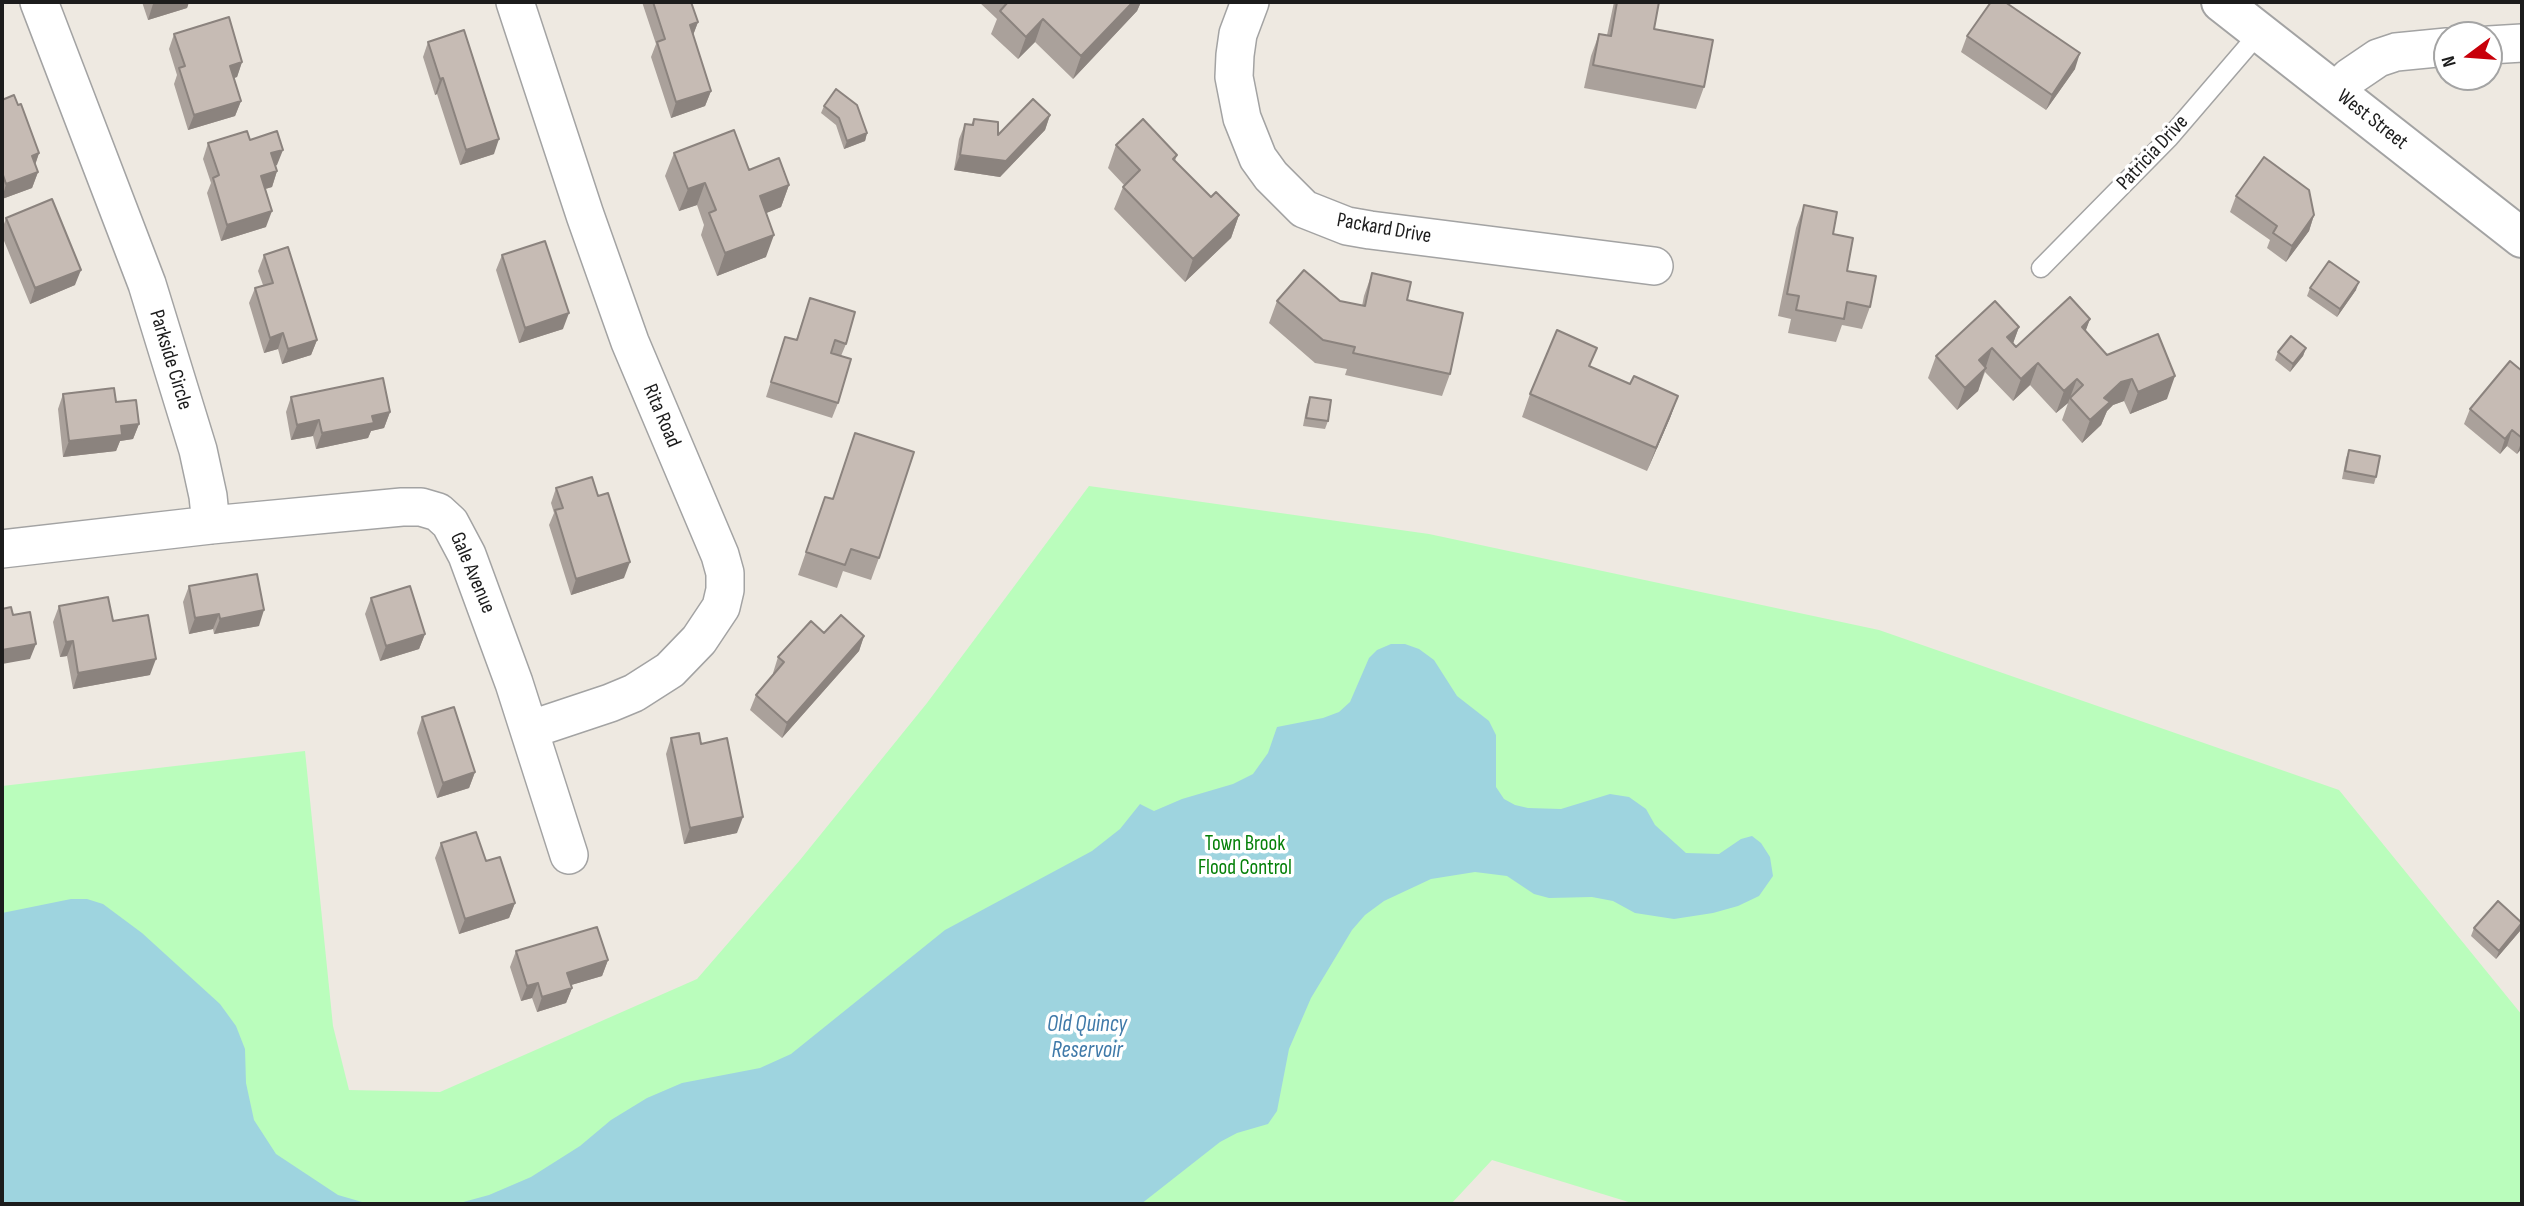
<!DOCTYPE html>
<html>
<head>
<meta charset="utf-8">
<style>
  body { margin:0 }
  #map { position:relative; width:2524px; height:1206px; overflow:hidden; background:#eee9e1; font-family:"Sofia Sans Condensed",sans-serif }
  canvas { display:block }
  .frame { position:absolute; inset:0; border:4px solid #1c1c1c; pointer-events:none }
  .north { position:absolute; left:2433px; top:21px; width:70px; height:70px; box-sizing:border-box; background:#fff; border:2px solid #a4a4a4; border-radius:50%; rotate:254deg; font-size:19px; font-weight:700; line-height:28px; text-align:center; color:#1c1c1c }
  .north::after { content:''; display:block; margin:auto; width:24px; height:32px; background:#c8000a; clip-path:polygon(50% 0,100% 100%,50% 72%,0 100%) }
</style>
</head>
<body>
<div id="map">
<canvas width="2524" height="1206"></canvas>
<div class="frame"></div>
<div class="north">N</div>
</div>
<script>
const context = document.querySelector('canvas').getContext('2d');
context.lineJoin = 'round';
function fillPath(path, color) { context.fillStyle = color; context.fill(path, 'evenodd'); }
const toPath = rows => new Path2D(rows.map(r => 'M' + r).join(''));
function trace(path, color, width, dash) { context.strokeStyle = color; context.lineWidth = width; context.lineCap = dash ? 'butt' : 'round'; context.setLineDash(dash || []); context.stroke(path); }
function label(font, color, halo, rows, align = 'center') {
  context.font = font + ' "Sofia Sans Condensed",sans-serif'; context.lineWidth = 7; context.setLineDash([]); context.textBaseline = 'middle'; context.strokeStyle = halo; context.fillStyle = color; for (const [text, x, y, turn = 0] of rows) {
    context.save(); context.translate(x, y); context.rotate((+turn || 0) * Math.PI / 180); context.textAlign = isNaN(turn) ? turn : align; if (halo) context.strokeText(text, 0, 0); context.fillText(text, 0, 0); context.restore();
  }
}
fillPath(toPath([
  [1089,486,1429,534,1879,630,2339,790,2522,1015,2522,1204,1635,1204,1492,1160,1451,1204,2,1204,2,786,305,751,333,1026,349,1090,440,1092,697,979,800,860,927,703]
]), '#bafdbc');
fillPath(toPath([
  [1391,644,1405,644,1419,649,1434,660,1457,696,1489,721,1496,735,1496,787,1504,799,1515,805,1528,808,1561,809,1610,794,1629,797,1646,809,1655,825,1686,853,1719,854,1741,839,1752,836,1761,843,1770,857,1773,876,1759,896,1738,906,1713,913,1674,919,1635,913,1613,901,1592,897,1549,898,1534,894,1507,876,1475,872,1431,879,1384,901,1365,915,1352,930,1311,998,1289,1049,1277,1111,1268,1124,1237,1133,1220,1142,1141,1204,456,1204,489,1195,531,1177,580,1146,611,1120,647,1098,682,1083,760,1068,791,1054,945,930,1092,851,1120,829,1140,804,1154,811,1182,799,1233,784,1253,774,1268,753,1277,727,1323,718,1339,712,1350,702,1369,658,1377,650],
  [71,899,87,899,103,904,142,933,220,1004,236,1026,245,1049,246,1083,254,1120,276,1154,338,1195,369,1204,2,1204,2,913]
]), '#9ed4df');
const service = toPath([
  [2041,268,2169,138,2260,32]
]);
const minor = toPath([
  [39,2,147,284,198,450,208,496,211,525],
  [515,2,585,215,630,342,720,555,725,573,725,590,721,607,699,640,670,670,634,693,610,703,529,730],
  [1250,2,1238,34,1235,55,1234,77,1242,118,1258,158,1271,176,1304,209,1347,226,1370,230,1654,266],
  [2489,45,2522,43],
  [2336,91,2350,77,2378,58,2396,52,2447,47],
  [2,549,211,525,402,507,421,507,438,512,450,523,467,555,514,683,569,855]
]);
const tertiary = toPath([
  [2221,2,2522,238]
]);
trace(service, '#a3a3a3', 21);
trace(minor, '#a3a3a3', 40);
trace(tertiary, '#a3a3a3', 42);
trace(service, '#fff', 18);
trace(minor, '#fff', 37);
trace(tertiary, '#fff', 38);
fillPath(toPath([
  [142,2,189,2,187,8,148,20],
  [642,2,691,2,698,22,693,35,711,91,705,106,671,118,651,57,656,44],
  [979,2,1141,2,1137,11,1073,79,1035,42,1018,59,991,34,997,19],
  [1614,2,1659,2,1654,29,1704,87,1696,109,1584,88,1591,56,1599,34,1607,35],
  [174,34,242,62,237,77,234,78,241,101,235,116,188,130,174,84,177,75,169,49],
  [1967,36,2075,69,2046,110,1961,52],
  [428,42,494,154,460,165,437,94,435,95,423,57],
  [2,100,18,105,39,153,35,165,38,172,32,188,2,199],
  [824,106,867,133,865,141,844,149,836,125,821,113],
  [1050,115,1045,130,1000,177,954,170,959,139,965,124,971,125,974,119,998,135],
  [250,140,277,165,275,166,277,171,272,187,265,189,266,227,221,241,207,193,211,183,203,159,208,143],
  [1116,145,1177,155,1175,161,1211,197,1239,215,1231,238,1185,282,1114,209,1123,187,1124,185,1108,168],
  [674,153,789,185,781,207,766,213,766,257,717,276,701,235,704,225,697,205,679,211,665,176],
  [2236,196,2314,215,2309,231,2286,262,2267,248,2270,240,2230,212],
  [1804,205,1833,234,1847,271,1870,307,1862,329,1842,325,1836,342,1788,333,1791,319,1778,316,1796,228],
  [6,218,75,285,30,304,2,236,2,230],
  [264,255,317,340,311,355,282,364,278,349,264,353,249,303,255,288,263,285,258,271],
  [502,255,563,329,519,343,496,270],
  [1372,273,1407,300,1450,374,1442,396,1345,375,1347,369,1315,363,1269,323,1277,301,1340,301,1362,306,1364,296],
  [2310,288,2356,290,2337,317,2307,296],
  [810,298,846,344,841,356,838,403,832,418,766,397,785,337,796,340],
  [2090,319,2085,331,2107,355,2167,399,2130,414,2124,401,2113,405,2107,411,2101,425,2082,443,2062,420,2068,403,2056,413,2030,385,2013,401,1985,372,1978,391,1957,410,1928,378,1936,356,2019,327,2013,343,2016,347],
  [2306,348,2303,356,2290,372,2275,360,2278,352],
  [1590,366,1630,384,1678,396,1670,418,1647,471,1522,417,1530,394],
  [2522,371,2522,448,2517,454,2507,446,2500,454,2464,424,2470,409],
  [63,394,116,402,139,424,133,439,120,441,116,451,63,457,58,409],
  [291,397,390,412,384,428,371,431,368,438,316,449,313,436,291,440,286,412],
  [1310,397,1328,421,1325,429,1303,426,1307,405],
  [855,433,879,558,871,580,843,571,837,588,798,575,825,497,833,499],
  [2349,450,2376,477,2374,484,2342,479,2346,458],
  [556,488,624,578,571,595,549,525,554,513,551,503],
  [189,586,259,626,214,634,213,629,189,634,183,602],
  [371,598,425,634,419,649,380,661,365,614],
  [59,606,113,621,150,675,73,689,67,656,60,657,53,622],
  [824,633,864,636,859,651,782,738,750,710,756,695,774,674,773,673,778,657],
  [422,717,475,772,469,788,437,798,417,733],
  [671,738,701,744,737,833,684,844,666,754],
  [441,843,486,861,515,903,509,918,459,934,435,858],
  [2522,923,2520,931,2496,959,2471,936,2474,928],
  [516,951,608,960,602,976,571,985,572,988,566,1003,537,1012,532,998,521,1001,510,967]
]), '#aaa19b');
fillPath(toPath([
  [162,2,189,2,187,8,148,20,153,4],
  [1133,2,1141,2,1137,11,1073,79,1081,56],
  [1043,19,1035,42,1018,59,1026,37],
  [698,22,692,38,690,25],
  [2080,53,2075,69,2046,110,2052,95],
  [242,62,237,77,224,81,230,66],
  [443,78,437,94,435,95,440,79],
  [711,91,705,106,671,118,676,102],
  [241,101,235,116,188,130,194,115],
  [1050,115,1045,130,1000,177,954,170,960,155],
  [867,133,865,141,844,149,847,141],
  [499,139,494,154,460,165,466,150],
  [283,150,277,165,266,168,271,153],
  [39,153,34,168,32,156],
  [277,171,272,187,255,192,261,176],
  [38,172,32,188,2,199,6,184],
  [705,183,697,205,679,211,688,189],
  [789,185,781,207,752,219,760,196],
  [272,211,266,227,221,241,227,225],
  [1239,215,1231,238,1185,282,1193,259],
  [2314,215,2309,231,2286,262,2292,246],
  [774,235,766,257,717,276,725,253],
  [81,270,75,285,30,304,35,288],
  [2359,282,2356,290,2337,317,2340,309],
  [569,313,563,329,519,343,525,328],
  [2090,319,2082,341,2082,327],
  [2019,327,2011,349,2007,337],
  [283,333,278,349,264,353,270,338],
  [317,340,311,355,282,364,288,349],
  [1992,348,1978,391,1957,410,1965,388,1979,360],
  [2306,348,2303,356,2290,372,2293,364],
  [2038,363,2030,385,2013,401,2021,379],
  [2175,376,2167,399,2130,414,2138,392],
  [2077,379,2068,403,2056,413,2064,391],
  [2132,379,2124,401,2113,405,2107,411,2101,425,2082,443,2090,420,2104,398,2121,382],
  [1678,396,1670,418,1647,471,1656,448],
  [390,412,384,428,371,431,368,438,316,449,322,433,372,416],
  [319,420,313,436,291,440,297,425],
  [139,424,133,439,120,441,116,451,63,457,69,441,121,426],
  [2512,430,2507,446,2500,454,2505,439],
  [2522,440,2522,448,2517,454],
  [630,562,624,578,571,595,576,579],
  [264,610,259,626,214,634,220,619],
  [219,614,213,629,189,634,195,618],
  [425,634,419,649,380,661,386,646],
  [864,636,859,651,782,738,787,723],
  [73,641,67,656,60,657,66,642],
  [36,644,30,659,2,664,2,650],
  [156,659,150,675,73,689,78,673],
  [475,772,469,788,437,798,443,783],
  [743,817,737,833,684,844,690,828],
  [515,903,509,918,459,934,465,919],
  [2522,924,2520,931,2496,959,2499,951],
  [608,960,602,976,561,988,567,973],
  [538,983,532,998,521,1001,527,986],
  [572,988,566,1003,537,1012,542,997]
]), '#8b837e');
const building = toPath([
  [653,2,691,2,698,22,690,25,711,91,676,102,657,42,665,39,653,2],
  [1008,2,1133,2,1081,56,1043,19,1026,37,1000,11,1008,2],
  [1617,2,1659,2,1654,29,1713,40,1704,87,1593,65,1599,34,1611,36,1617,2],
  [1991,2,2005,2,2080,53,2052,95,1967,36,1991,2],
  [229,17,242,62,230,66,241,101,194,115,179,68,185,66,174,34,229,17],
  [464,30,499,139,466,150,443,78,440,79,428,42,464,30],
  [836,89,857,105,867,133,847,141,839,118,824,106,836,89],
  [14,95,18,105,21,104,39,153,32,156,38,172,6,184,2,172,2,100,14,95],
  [1033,99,1050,115,1006,161,960,155,965,124,973,125,974,119,998,122,998,135,1033,99],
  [1143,119,1177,155,1173,159,1211,197,1216,192,1239,215,1193,259,1123,187,1140,170,1116,145,1143,119],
  [734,130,749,170,779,158,789,185,760,196,774,235,725,253,709,213,716,210,705,183,688,189,674,153,734,130],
  [247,131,250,140,277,131,283,150,271,153,277,171,261,176,272,211,227,225,213,178,219,175,208,143,247,131],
  [2264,157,2309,190,2314,215,2292,246,2273,233,2277,226,2236,196,2264,157],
  [52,199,81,270,35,288,6,218,52,199],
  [1804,205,1837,212,1833,234,1853,238,1847,271,1876,276,1870,307,1847,302,1844,319,1796,310,1799,296,1787,294,1804,205],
  [545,241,569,313,525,328,502,255,545,241],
  [288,247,317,340,288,349,283,333,270,338,255,288,273,283,264,255,288,247],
  [2329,261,2359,282,2340,309,2310,288,2329,261],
  [1304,270,1340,301,1365,306,1372,273,1411,282,1407,300,1463,313,1450,374,1353,353,1355,347,1323,340,1277,301,1304,270],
  [2070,297,2090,319,2082,327,2107,355,2158,334,2175,376,2138,392,2132,379,2121,382,2104,398,2110,402,2090,420,2070,398,2083,385,2077,379,2064,391,2038,363,2021,379,1992,348,1979,360,1986,368,1965,388,1936,356,1995,301,2019,327,2007,337,2016,347,2070,297],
  [810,298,855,312,846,344,835,340,831,353,851,359,838,403,771,382,785,337,797,340,810,298],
  [1557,330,1597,348,1589,366,1630,384,1634,376,1678,396,1656,448,1530,394,1557,330],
  [2291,336,2306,348,2293,364,2278,352,2291,336],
  [2510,361,2522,371,2522,438,2512,430,2505,439,2470,409,2510,361],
  [383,378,390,412,372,416,374,423,322,433,319,420,297,425,291,397,383,378],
  [114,388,116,402,136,400,139,424,121,426,122,435,69,441,63,394,114,388],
  [1310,397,1331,400,1328,421,1306,418,1310,397],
  [855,433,914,452,879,558,851,549,845,565,806,552,825,497,833,499,855,433],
  [2349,450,2380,456,2376,477,2345,471,2349,450],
  [592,477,598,496,608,493,630,562,576,579,555,510,563,508,556,488,592,477],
  [257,574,264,610,220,619,219,614,195,618,189,586,257,574],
  [410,586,425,634,386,646,371,598,410,586],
  [108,597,113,621,148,615,156,659,78,673,73,641,66,642,59,606,108,597],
  [11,607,13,615,30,612,36,644,2,650,2,609,11,607],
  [841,615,864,636,787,723,756,695,784,662,778,657,811,621,824,633,841,615],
  [454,707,475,772,443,783,422,717,454,707],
  [699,733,701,744,727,738,743,817,690,828,671,738,699,733],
  [476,832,486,861,500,857,515,903,465,919,441,843,476,832],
  [2498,901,2522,923,2499,951,2474,928,2498,901],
  [597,927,608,960,567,973,572,988,542,997,538,983,527,986,516,951,597,927]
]);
fillPath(building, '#c6bbb4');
trace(building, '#8b837e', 2);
label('21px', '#1c1c1c', '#fff', [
  ["West Street",2372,120,38],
  ["Patricia Drive",2153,153,-47],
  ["Packard Drive",1384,229,10],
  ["Parkside Circle",170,360,73],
  ["Rita Road",661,416,67],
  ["Gale Avenue",472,573,67]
]);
label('21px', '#058009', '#fff', [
  ["Town Brook",1245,845],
  ["Flood Control",1245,869]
]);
label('italic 23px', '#407aa9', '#fff', [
  ["Old Quincy",1087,1025],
  ["Reservoir",1087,1051]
]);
</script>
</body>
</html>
